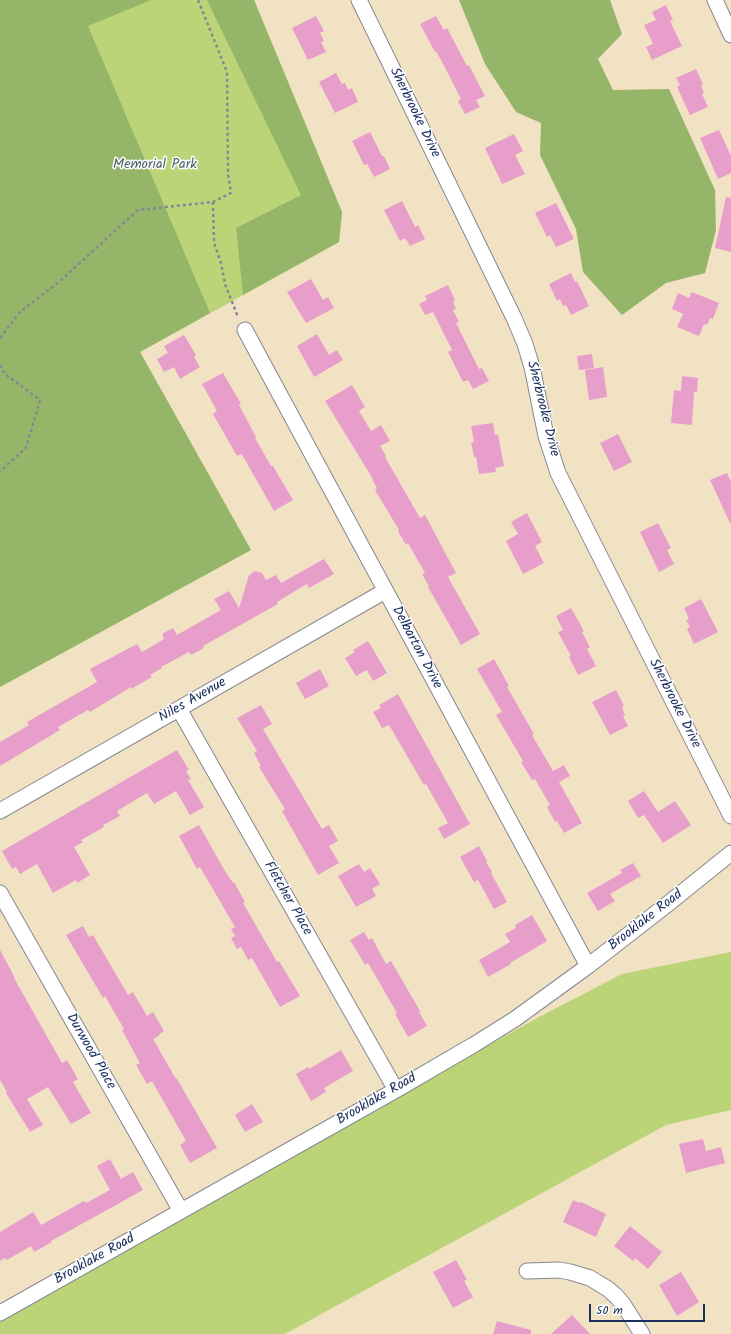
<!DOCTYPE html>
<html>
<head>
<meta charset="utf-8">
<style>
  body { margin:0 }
  #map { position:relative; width:731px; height:1334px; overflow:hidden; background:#f2e2c4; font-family:Kalam,sans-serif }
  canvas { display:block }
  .scale { position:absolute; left:589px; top:1304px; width:116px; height:18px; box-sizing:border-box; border:2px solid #1b2f5e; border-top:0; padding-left:5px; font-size:12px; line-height:14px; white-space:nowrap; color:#1b2f5e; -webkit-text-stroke:3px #fff; paint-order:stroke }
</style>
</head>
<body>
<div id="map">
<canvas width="731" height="1334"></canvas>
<div class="scale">50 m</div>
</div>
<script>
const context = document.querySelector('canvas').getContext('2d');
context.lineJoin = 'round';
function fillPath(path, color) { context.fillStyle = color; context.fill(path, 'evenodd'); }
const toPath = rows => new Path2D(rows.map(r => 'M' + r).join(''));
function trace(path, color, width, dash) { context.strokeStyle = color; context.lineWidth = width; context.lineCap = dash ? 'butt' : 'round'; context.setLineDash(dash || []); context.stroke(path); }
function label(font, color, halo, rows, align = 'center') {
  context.font = font + ' Kalam,sans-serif'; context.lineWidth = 3; context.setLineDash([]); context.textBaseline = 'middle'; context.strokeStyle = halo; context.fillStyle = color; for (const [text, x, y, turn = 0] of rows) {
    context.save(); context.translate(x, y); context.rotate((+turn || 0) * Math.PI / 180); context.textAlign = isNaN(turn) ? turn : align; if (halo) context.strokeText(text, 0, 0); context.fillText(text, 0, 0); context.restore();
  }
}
fillPath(toPath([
  [0,0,254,0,342,212,339,242,140,352,251,550,0,687],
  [731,952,731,1110,666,1125,285,1334,0,1334,0,1318,539,1017,622,974]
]), '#bcd478');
fillPath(toPath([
  [0,0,151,0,88,26,210,313,140,352,251,550,0,687],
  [207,0,254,0,342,212,339,242,243,295,236,228,301,195],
  [459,0,610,0,622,34,598,59,613,90,669,89,715,190,716,230,705,273,666,283,622,315,583,272,576,229,540,155,541,123,516,112,485,64]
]), '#95b668');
fillPath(toPath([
  [666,5,673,20,670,21,682,46,652,60,646,47,653,44,644,25,656,20,652,12],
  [316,16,324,31,320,33,324,41,321,42,326,52,308,60,292,28],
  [436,16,444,30,447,28,467,66,469,65,485,96,476,100,480,107,465,114,458,101,461,99,442,62,436,51,435,52,420,24],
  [696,69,703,84,701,86,704,93,702,94,708,107,690,115,677,87,680,85,676,78],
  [336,73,342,84,345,83,348,90,352,88,358,102,335,113,319,82],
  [719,130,731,156,731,173,718,179,700,138],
  [370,132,382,156,384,156,390,169,374,177,367,164,364,165,352,141],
  [514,134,523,151,515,155,525,174,502,184,485,148],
  [726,197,731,198,731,252,715,248],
  [402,201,415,227,418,225,425,239,410,246,405,238,400,241,384,210],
  [556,203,574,239,556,247,550,235,547,237,535,213],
  [571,273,575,282,577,281,589,306,571,315,566,305,563,306,560,299,557,301,549,284],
  [311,279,323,300,328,297,334,308,306,323,287,292],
  [448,285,455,300,453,302,456,309,453,310,459,322,456,323,479,369,482,368,489,381,473,389,468,380,463,382,448,352,452,350,433,312,425,315,419,304,427,300,425,296],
  [692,292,719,303,713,319,710,318,707,325,704,324,699,336,677,327,683,314,672,309,678,293,689,298],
  [317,334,329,355,337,350,343,360,314,377,297,346],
  [184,335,196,355,194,357,200,367,180,379,174,367,164,372,157,359,168,353,164,346],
  [592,354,594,368,579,370,577,356],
  [603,367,607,397,589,400,585,370],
  [223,373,241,404,239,405,256,437,255,438,271,466,273,466,293,500,274,511,244,458,241,454,237,456,213,414,217,411,202,384],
  [682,376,698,378,697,392,694,392,692,425,671,423,674,390,681,391],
  [352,385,365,407,359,411,371,431,381,425,390,441,380,446,386,456,385,457,420,518,425,515,456,573,448,577,480,634,461,645,428,587,429,586,422,574,425,573,408,543,406,545,398,531,399,530,375,490,377,488,372,479,373,479,325,401],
  [493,423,495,435,498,435,504,466,495,468,496,472,479,474,476,457,474,457,471,442,474,442,471,426],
  [618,434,632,462,614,471,600,443],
  [727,473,731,482,731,525,710,480],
  [527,513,542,542,535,546,544,563,523,574,506,541,518,534,511,522],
  [658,523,671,548,667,550,674,564,659,572,640,532],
  [324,559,334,574,309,588,307,584,277,602,278,604,203,646,204,648,191,655,189,652,161,667,162,668,150,675,152,677,131,689,131,687,90,712,88,710,58,727,60,730,0,766,0,742,29,725,27,722,97,682,90,669,137,644,142,652,164,639,162,634,173,628,177,635,221,610,214,599,229,591,239,608,249,575,255,571,262,573,266,580,276,575,281,583],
  [701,599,718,632,694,644,687,629,690,627,686,620,689,619,684,608],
  [571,608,584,631,582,632,590,647,587,649,596,666,578,675,569,657,571,656,558,632,563,630,556,616],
  [368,641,387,673,373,681,367,670,356,676,345,658,355,652,353,650],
  [494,659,509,686,507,687,534,734,532,735,553,771,564,765,570,776,559,782,582,823,564,833,557,821,555,822,547,807,550,805,535,779,532,780,521,762,523,761,496,715,502,712,477,669],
  [320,669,329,686,305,699,296,683],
  [616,690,624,706,622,707,625,715,623,716,628,726,610,735,592,702],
  [398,694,470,824,444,839,438,828,448,823,426,784,424,785,389,725,382,728,373,712,381,708,379,705],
  [261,705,272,724,263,729,322,829,329,825,338,841,329,846,339,863,318,875,282,811,285,809,259,767,261,766,254,753,257,751,237,718],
  [177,750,189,770,186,771,191,779,188,780,204,807,190,815,176,791,154,804,147,793,117,811,120,816,103,825,104,827,81,840,83,842,74,847,90,875,77,883,76,880,53,893,37,864,20,874,16,867,12,869,2,851],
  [644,791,658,812,675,801,691,825,663,843,644,815,638,818,628,801],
  [199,825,225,871,233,883,234,882,245,902,243,903,277,962,279,961,300,996,280,1007,252,958,248,960,241,947,237,949,231,938,235,936,231,929,235,927,200,867,197,869,179,836],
  [479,846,487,861,486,862,492,872,491,873,507,902,494,909,478,880,474,882,460,857],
  [633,863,641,876,610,894,615,901,598,911,587,893,622,873,620,870],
  [359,864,364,872,370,868,380,884,372,889,376,896,356,907,338,876],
  [532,915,547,941,510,963,511,964,488,977,479,960,510,942,505,934,516,928,515,925],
  [83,926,89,937,93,935,128,995,133,992,147,1016,153,1012,164,1031,159,1034,160,1035,153,1039,176,1079,177,1079,217,1148,190,1163,180,1145,186,1141,152,1081,147,1084,136,1065,140,1063,122,1030,124,1029,105,996,103,998,66,935],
  [364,932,369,940,372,938,386,964,391,961,420,1011,419,1012,427,1026,408,1037,395,1014,397,1013,368,963,365,965,350,940],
  [0,950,15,978,14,978,62,1063,67,1060,78,1079,73,1082,91,1113,71,1124,48,1087,27,1099,43,1125,30,1132,6,1093,7,1092,0,1080],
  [341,1050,353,1071,324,1088,326,1092,311,1101,296,1074,308,1067,309,1069],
  [252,1104,263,1122,245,1132,235,1115],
  [703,1139,706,1151,721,1147,725,1163,686,1173,679,1144],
  [110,1159,121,1179,133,1172,143,1190,51,1241,52,1242,34,1252,31,1246,7,1260,5,1258,0,1261,0,1232,33,1212,41,1225,84,1201,86,1203,110,1190,97,1166],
  [573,1200,580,1203,581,1202,606,1214,596,1237,563,1222],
  [630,1226,662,1252,648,1269,635,1258,633,1261,614,1246],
  [456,1260,467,1280,464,1281,473,1297,453,1308,433,1272],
  [681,1272,699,1302,677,1316,659,1285],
  [572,1315,590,1334,551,1334],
  [497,1321,531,1330,531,1334,493,1334]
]), '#e79ecb');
const minor = toPath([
  [359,0,514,318,525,344,532,367,546,436,558,473,731,816],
  [715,0,731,35],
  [245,330,588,966],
  [179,709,396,1090],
  [0,811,385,591],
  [0,893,181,1211],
  [527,1271,559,1270,570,1272,590,1278,608,1289,616,1296,623,1304,642,1334],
  [0,1313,396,1090,475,1044,515,1019,588,966,669,903,731,853]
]);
trace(minor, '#868891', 17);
trace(toPath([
  [213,202,214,243,221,263,225,284,238,317],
  [0,338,20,312,60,281,138,210,213,202,231,193,228,174,227,72,198,0],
  [0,365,5,374,40,400,26,448,0,471]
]), '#868891', 2.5, [3, 3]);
trace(minor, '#fff', 15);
label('14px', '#1b2f5e', '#fff', [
  ["Sherbrooke Drive",414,113,64],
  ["Sherbrooke Drive",542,409,76],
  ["Delbarton Drive",416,648,62],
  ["Niles Avenue",193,701,-30],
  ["Sherbrooke Drive",674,704,63],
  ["Fletcher Place",287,899,60],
  ["Brooklake Road",646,921,-38],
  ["Durwood Place",90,1052,60],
  ["Brooklake Road",377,1100,-30],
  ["Brooklake Road",95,1260,-29]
]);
label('14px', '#4b6166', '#fff', [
  ["Memorial Park",155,166]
]);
</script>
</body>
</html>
